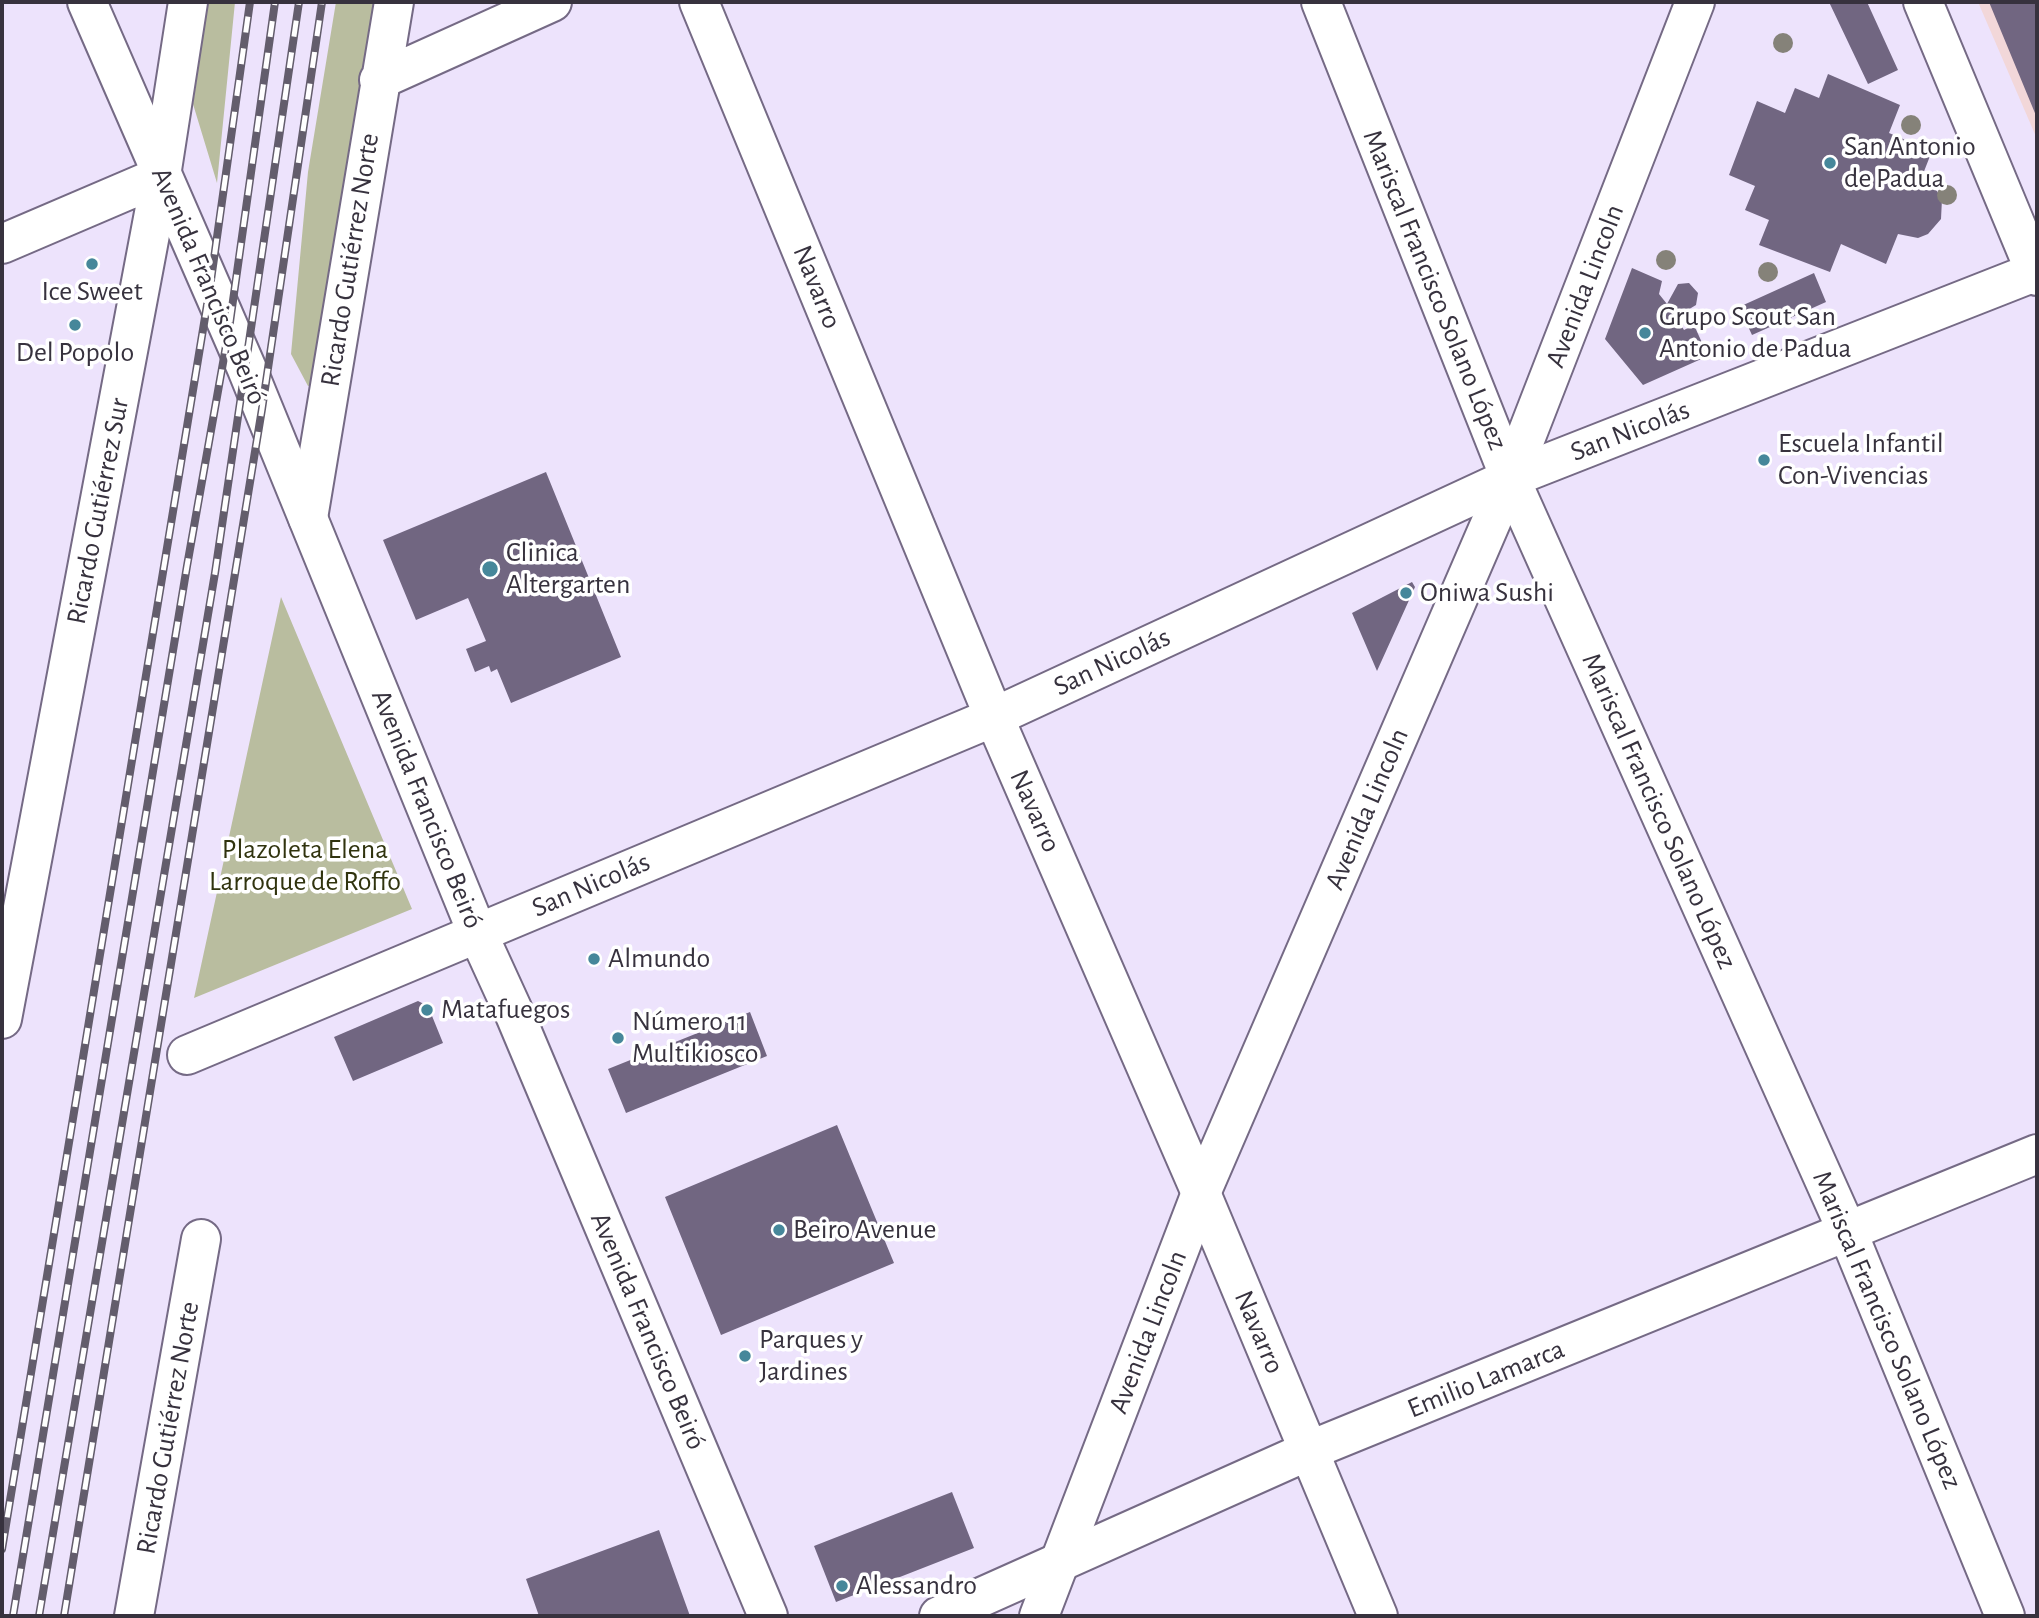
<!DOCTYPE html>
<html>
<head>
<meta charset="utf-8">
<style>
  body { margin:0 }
  #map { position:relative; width:2039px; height:1618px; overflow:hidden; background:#ede3fc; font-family:"Alegreya Sans",sans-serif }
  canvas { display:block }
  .frame { position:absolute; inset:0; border:4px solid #37323e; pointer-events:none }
</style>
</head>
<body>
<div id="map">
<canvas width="2039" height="1618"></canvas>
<div class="frame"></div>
</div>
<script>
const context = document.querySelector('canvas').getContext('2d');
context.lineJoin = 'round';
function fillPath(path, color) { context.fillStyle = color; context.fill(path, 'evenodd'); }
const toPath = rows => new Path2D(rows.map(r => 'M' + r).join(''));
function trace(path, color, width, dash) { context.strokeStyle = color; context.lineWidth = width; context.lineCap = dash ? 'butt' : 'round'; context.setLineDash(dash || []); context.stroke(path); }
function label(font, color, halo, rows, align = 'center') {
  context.font = font + ' "Alegreya Sans",sans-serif'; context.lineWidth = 7; context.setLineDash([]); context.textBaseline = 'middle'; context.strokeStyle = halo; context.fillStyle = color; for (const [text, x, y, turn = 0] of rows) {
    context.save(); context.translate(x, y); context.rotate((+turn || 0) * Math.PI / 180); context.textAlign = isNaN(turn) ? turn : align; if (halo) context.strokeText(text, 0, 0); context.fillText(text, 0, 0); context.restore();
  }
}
fillPath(toPath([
  [1978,2,2037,2,2037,139]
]), '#f2d7d9');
fillPath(toPath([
  [208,2,235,2,217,183,193,104],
  [336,2,379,2,313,385,308,386,291,354,308,172],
  [281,597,412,909,194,998]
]), '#b9bd9f');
fillPath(toPath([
  [1829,2,1867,2,1898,70,1868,84],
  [1989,2,2037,2,2037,118],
  [1828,74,1900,105,1889,133,1932,151,1921,179,1931,182,1942,199,1941,219,1928,234,1918,238,1898,234,1886,264,1841,244,1830,272,1759,245,1769,220,1745,210,1755,186,1729,175,1757,101,1785,113,1795,88,1819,98],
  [1632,268,1662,281,1659,294,1667,304,1678,284,1689,283,1698,293,1696,305,1676,317,1684,330,1694,325,1708,356,1643,385,1605,339],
  [1814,273,1826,302,1752,335,1739,307],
  [546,472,621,657,511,703,497,669,491,672,489,666,475,672,466,649,486,641,468,598,416,620,383,540],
  [1412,582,1415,587,1377,671,1352,613],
  [418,1001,428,1006,443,1043,353,1081,334,1037],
  [750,1012,767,1056,626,1113,608,1069],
  [837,1125,894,1263,721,1335,665,1197],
  [952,1492,974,1548,836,1602,814,1546],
  [659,1530,690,1616,539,1616,526,1579]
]), '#716681');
const minor = toPath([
  [699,2,994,717,1201,1193,1378,1616],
  [1321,2,1510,478,1848,1233,2005,1616],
  [1923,2,2037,276],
  [379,80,552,2],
  [2,244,161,176],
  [308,518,394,2],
  [2,1019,161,176,188,2],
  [187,1055,994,717,1510,478,2037,271],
  [134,1616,201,1239],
  [939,1616,1308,1451,2037,1154]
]);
const tertiary = toPath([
  [1039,1616,1201,1193,1510,478,1695,2]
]);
const secondary = toPath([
  [87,2,247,369,477,932,515,1015,768,1616]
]);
trace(minor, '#756a85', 42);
trace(tertiary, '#756a85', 42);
trace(secondary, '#756a85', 42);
trace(minor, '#fff', 38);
trace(tertiary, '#fff', 38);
trace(secondary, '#fff', 38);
const rail = toPath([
  [2,1549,210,287,250,2],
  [13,1616,187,566,229,329,275,2],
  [39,1616,215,573,299,2],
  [64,1616,262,409,322,2]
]);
trace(rail, '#635d6c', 8);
trace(rail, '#fff', 5, [16]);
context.fillStyle = '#858279';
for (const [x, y] of [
  [1783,43],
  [1911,125],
  [1947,195],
  [1666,260],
  [1768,272]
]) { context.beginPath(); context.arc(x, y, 10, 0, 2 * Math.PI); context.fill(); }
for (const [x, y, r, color] of [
  [1830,163,7,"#46879a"],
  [92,264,7,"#46879a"],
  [75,325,7,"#46879a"],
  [1645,333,7,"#46879a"],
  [1764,460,7,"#46879a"],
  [490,569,9,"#46879a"],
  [1406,593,7,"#46879a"],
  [594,959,7,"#46879a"],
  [427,1010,7,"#46879a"],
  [618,1038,7,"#46879a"],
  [779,1230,7,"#46879a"],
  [745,1356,7,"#46879a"],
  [842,1586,7,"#46879a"]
]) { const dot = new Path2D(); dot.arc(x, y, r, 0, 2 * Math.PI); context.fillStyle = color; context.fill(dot); trace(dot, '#fff', 2.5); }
label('28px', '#37323e', '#fff', [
  ["San Antonio",1844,147],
  ["de Padua",1844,179],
  ["Ice Sweet",92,292,"center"],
  ["Grupo Scout San",1659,317],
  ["Antonio de Padua",1659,349],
  ["Del Popolo",75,353,"center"],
  ["Escuela Infantil",1778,444],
  ["Con-Vivencias",1778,476],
  ["Clinica",506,553],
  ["Altergarten",506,585],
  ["Oniwa Sushi",1420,593],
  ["Almundo",608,959],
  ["Matafuegos",441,1010],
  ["Número 11",632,1022],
  ["Multikiosco",632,1054],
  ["Beiro Avenue",793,1230],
  ["Parques y",759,1340],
  ["Jardines",759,1372],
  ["Alessandro",856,1586]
], 'left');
label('28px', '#37323e', '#fff', [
  ["Ricardo Gutiérrez Norte",350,260,-81],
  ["Avenida Francisco Beiró",209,286,67],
  ["Avenida Lincoln",1585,286,-69],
  ["Navarro",817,287,68],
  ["Mariscal Francisco Solano López",1435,290,68],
  ["San Nicolás",1630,431,-21],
  ["Ricardo Gutiérrez Sur",98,511,-79],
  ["San Nicolás",1112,662,-25],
  ["Avenida Francisco Beiró",427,809,68],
  ["Avenida Lincoln",1367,809,-67],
  ["Navarro",1035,811,66],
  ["Mariscal Francisco Solano López",1659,811,66],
  ["San Nicolás",591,885,-23],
  ["Mariscal Francisco Solano López",1887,1330,67],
  ["Avenida Francisco Beiró",648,1331,67],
  ["Avenida Lincoln",1148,1332,-69],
  ["Navarro",1259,1332,67],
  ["Emilio Lamarca",1486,1379,-22],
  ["Ricardo Gutiérrez Norte",168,1428,-80]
]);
label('28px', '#30330e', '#fff', [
  ["Plazoleta Elena",305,850],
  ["Larroque de Roffo",305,882]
]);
</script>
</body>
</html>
